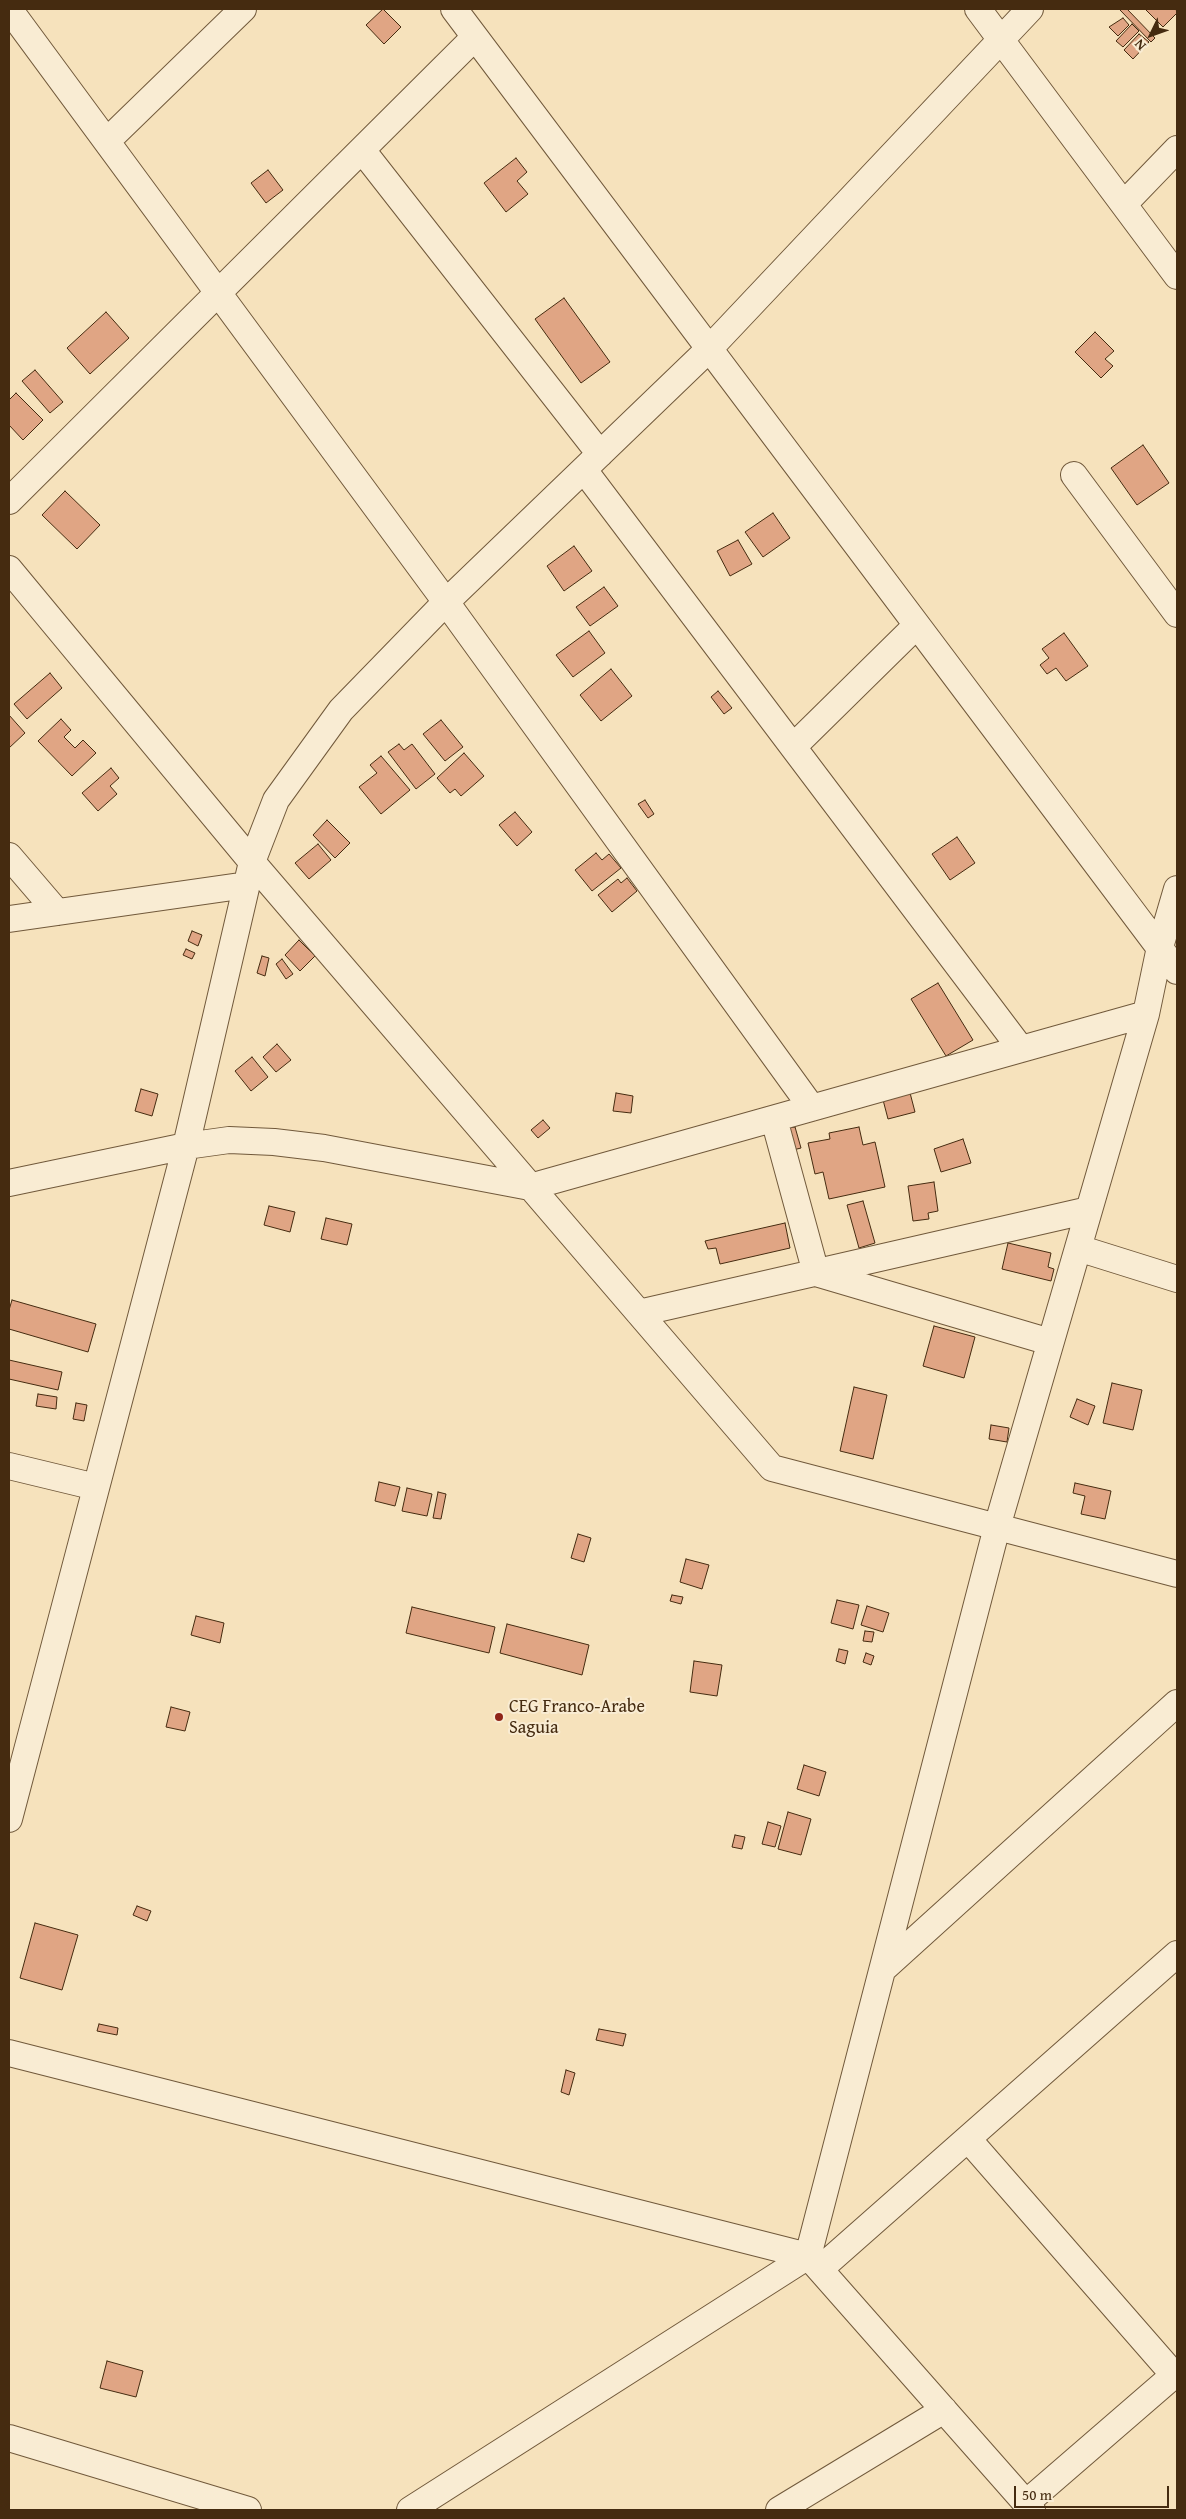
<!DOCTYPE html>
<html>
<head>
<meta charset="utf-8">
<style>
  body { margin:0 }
  #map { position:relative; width:1186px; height:2519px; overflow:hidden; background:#f6e2bc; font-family:"Gentium Book Plus",serif }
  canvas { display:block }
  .frame { position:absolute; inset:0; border:10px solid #452b10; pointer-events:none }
  .north { position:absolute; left:1126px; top:10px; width:50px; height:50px; -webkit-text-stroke:4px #f9ecd3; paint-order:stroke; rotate:228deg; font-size:14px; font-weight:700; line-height:20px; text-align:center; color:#452b10 }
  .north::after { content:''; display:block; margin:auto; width:18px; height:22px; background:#452b10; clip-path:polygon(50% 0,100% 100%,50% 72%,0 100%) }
  .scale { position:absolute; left:1014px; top:2486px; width:155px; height:22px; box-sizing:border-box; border:2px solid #452b10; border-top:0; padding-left:6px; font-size:15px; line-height:18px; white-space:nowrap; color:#452b10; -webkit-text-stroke:4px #f9ecd3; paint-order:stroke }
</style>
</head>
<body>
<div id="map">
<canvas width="1186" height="2519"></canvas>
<div class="frame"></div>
<div class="north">N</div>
<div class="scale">50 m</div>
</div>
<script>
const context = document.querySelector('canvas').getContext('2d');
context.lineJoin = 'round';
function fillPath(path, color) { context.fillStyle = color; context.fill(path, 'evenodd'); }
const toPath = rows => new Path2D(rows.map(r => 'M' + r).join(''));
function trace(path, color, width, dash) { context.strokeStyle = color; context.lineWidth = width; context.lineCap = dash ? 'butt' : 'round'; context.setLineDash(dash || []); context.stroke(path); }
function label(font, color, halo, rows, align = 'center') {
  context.font = font + ' "Gentium Book Plus",serif'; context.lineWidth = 4; context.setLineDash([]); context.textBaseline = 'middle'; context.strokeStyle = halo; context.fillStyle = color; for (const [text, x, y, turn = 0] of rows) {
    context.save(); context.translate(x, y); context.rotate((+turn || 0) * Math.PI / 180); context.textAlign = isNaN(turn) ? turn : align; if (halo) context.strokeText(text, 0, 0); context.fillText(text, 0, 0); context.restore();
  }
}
const building = toPath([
  [383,9,401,27,384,44,366,25,383,9],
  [1122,9,1127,9,1155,38,1151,42,1120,10,1122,9],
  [1145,9,1176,9,1177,13,1163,27,1145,9],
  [1123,18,1129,25,1118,36,1109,27,1123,18],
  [1132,24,1139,31,1123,47,1116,41,1132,24],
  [1139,34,1149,42,1133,59,1124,50,1139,34],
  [516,158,527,172,517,181,528,194,506,212,484,183,516,158],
  [268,170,283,190,266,203,251,183,268,170],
  [564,298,610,362,581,383,535,319,564,298],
  [106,312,129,338,90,374,67,348,106,312],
  [1095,332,1114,351,1105,359,1113,366,1101,378,1075,352,1095,332],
  [35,370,63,402,50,413,22,381,35,370],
  [16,393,43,420,23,440,9,425,9,400,16,393],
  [1143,445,1169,483,1137,505,1111,468,1143,445],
  [65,491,100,525,77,549,42,515,65,491],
  [773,513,790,538,763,557,745,532,773,513],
  [738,540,752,564,730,576,717,551,738,540],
  [574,546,592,571,564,591,547,566,574,546],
  [604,587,618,606,590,626,576,607,604,587],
  [589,631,605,653,573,677,556,655,589,631],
  [1064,633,1088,666,1066,681,1056,668,1047,674,1040,665,1049,658,1042,649,1064,633],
  [611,669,632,696,601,721,580,695,611,669],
  [50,673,62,688,27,719,14,704,50,673],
  [718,691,732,708,724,714,711,697,718,691],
  [9,715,25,733,9,748,9,715],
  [61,719,71,730,64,737,75,748,83,740,96,753,72,776,38,741,61,719],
  [441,720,463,747,445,761,423,734,441,720],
  [399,744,404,750,412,744,435,774,416,789,388,752,399,744],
  [464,753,484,776,461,796,455,789,450,793,437,778,464,753],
  [381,756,410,790,381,814,359,787,377,773,370,765,381,756],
  [111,768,119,778,110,786,117,794,98,811,82,793,111,768],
  [645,800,654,814,648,818,638,804,645,800],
  [515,812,532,832,517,846,499,825,515,812],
  [327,820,350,843,335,858,313,835,327,820],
  [957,837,975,863,950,880,932,854,957,837],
  [318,844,331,860,309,879,295,863,318,844],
  [596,853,602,860,609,854,621,868,592,891,575,870,596,853],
  [627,878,637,891,612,912,598,895,618,879,621,883,627,878],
  [192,931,202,935,198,946,188,941,192,931],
  [299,940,315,956,300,971,285,955,299,940],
  [186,949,195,953,192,959,183,955,186,949],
  [262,956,269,958,265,976,257,973,262,956],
  [282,959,293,974,286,979,276,964,282,959],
  [938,983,973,1040,946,1056,911,999,938,983],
  [277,1044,291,1060,276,1072,263,1057,277,1044],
  [252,1057,268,1077,251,1091,235,1071,252,1057],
  [141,1089,158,1094,152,1116,135,1111,141,1089],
  [909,1089,915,1112,888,1119,882,1096,909,1089],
  [616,1093,633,1096,631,1113,613,1111,616,1093],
  [543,1120,550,1128,538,1138,531,1130,543,1120],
  [795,1127,801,1148,793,1150,788,1128,795,1127],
  [859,1127,863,1145,875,1142,885,1187,829,1199,823,1172,815,1174,808,1143,830,1139,829,1133,859,1127],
  [963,1139,971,1163,941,1172,934,1149,963,1139],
  [934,1182,938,1211,928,1213,929,1219,913,1221,908,1186,934,1182],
  [863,1201,875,1243,859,1248,847,1205,863,1201],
  [269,1206,295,1212,290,1232,264,1225,269,1206],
  [326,1218,352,1224,347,1245,321,1239,326,1218],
  [785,1223,790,1248,720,1264,716,1248,708,1249,705,1241,785,1223],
  [1008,1243,1051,1253,1048,1267,1054,1269,1051,1281,1002,1269,1008,1243],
  [12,1300,96,1324,88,1352,9,1329,9,1310,12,1300],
  [934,1326,975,1337,964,1378,923,1366,934,1326],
  [9,1360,62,1372,58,1390,9,1379,9,1360],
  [1112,1383,1142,1390,1133,1430,1103,1423,1112,1383],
  [854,1387,887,1395,873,1459,840,1451,854,1387],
  [38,1394,57,1397,56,1409,36,1406,38,1394],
  [1077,1399,1095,1406,1088,1425,1070,1417,1077,1399],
  [76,1403,87,1405,84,1421,73,1419,76,1403],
  [991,1425,1009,1428,1007,1442,989,1439,991,1425],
  [379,1482,400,1487,395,1506,375,1501,379,1482],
  [1075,1483,1111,1491,1105,1519,1081,1514,1085,1496,1073,1493,1075,1483],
  [407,1488,432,1494,427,1516,402,1511,407,1488],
  [438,1492,446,1494,441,1519,433,1518,438,1492],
  [578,1534,591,1538,584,1562,571,1558,578,1534],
  [686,1559,709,1565,702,1589,680,1582,686,1559],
  [672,1595,683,1597,681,1604,670,1601,672,1595],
  [837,1600,859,1605,853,1629,831,1623,837,1600],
  [867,1606,889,1613,883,1632,861,1625,867,1606],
  [412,1607,495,1627,489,1653,406,1633,412,1607],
  [196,1616,224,1623,220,1643,191,1635,196,1616],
  [507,1624,589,1645,582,1675,500,1653,507,1624],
  [865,1631,874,1632,872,1642,863,1641,865,1631],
  [839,1649,848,1651,845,1664,836,1661,839,1649],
  [866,1653,874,1656,871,1665,863,1662,866,1653],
  [694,1661,722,1665,717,1696,690,1692,694,1661],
  [171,1707,190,1712,185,1731,166,1727,171,1707],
  [804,1765,826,1772,819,1796,797,1789,804,1765],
  [788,1812,811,1819,801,1855,778,1849,788,1812],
  [768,1822,781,1826,775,1847,762,1844,768,1822],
  [735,1835,745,1837,742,1849,732,1847,735,1835],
  [137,1906,151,1911,147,1921,133,1915,137,1906],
  [35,1923,78,1935,62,1990,20,1978,35,1923],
  [99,2024,118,2028,117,2035,97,2031,99,2024],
  [599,2029,626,2034,623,2046,596,2040,599,2029],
  [566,2070,575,2073,569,2095,561,2092,566,2070],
  [107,2361,143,2371,136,2397,100,2388,107,2361]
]);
fillPath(building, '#e0a584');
trace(building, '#452b10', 1);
const minor = toPath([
  [9,9,446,602,812,1108],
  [454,9,1177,971],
  [978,9,1177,276],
  [107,141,243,9],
  [362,150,600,454],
  [1124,204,1177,149],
  [584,470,1021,1049],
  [1074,475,1177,614],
  [9,501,475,37],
  [9,569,252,862,772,1468,1177,1574],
  [793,747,917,625],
  [9,856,57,912],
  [9,919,247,885],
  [774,1119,816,1273,1050,1342],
  [9,1183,186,1146,229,1140,274,1142,324,1148,530,1187,1146,1014],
  [1078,1248,1177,1279],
  [639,1313,1089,1210],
  [9,1466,96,1487],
  [9,1819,186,1146,252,862,276,800,341,710,446,602,710,348,1030,9],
  [883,1969,1177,1703],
  [9,2053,808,2256,1032,2510],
  [968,2139,1174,2375,1026,2503],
  [820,2269,1177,1954],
  [9,2438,248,2510],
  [410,2510,808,2256,997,1527,1146,1014,1160,947,1177,889],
  [779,2510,944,2410]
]);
trace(minor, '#71593b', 28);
trace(minor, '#f9ecd3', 26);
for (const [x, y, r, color] of [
  [499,1717,5,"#8f2418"]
]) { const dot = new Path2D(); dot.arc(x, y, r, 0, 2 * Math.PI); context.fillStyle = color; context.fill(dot); trace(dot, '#f9ecd3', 2); }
label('18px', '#452b10', '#f9ecd3', [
  ["CEG Franco-Arabe",509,1707],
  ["Saguia",509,1728]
], 'left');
</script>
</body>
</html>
